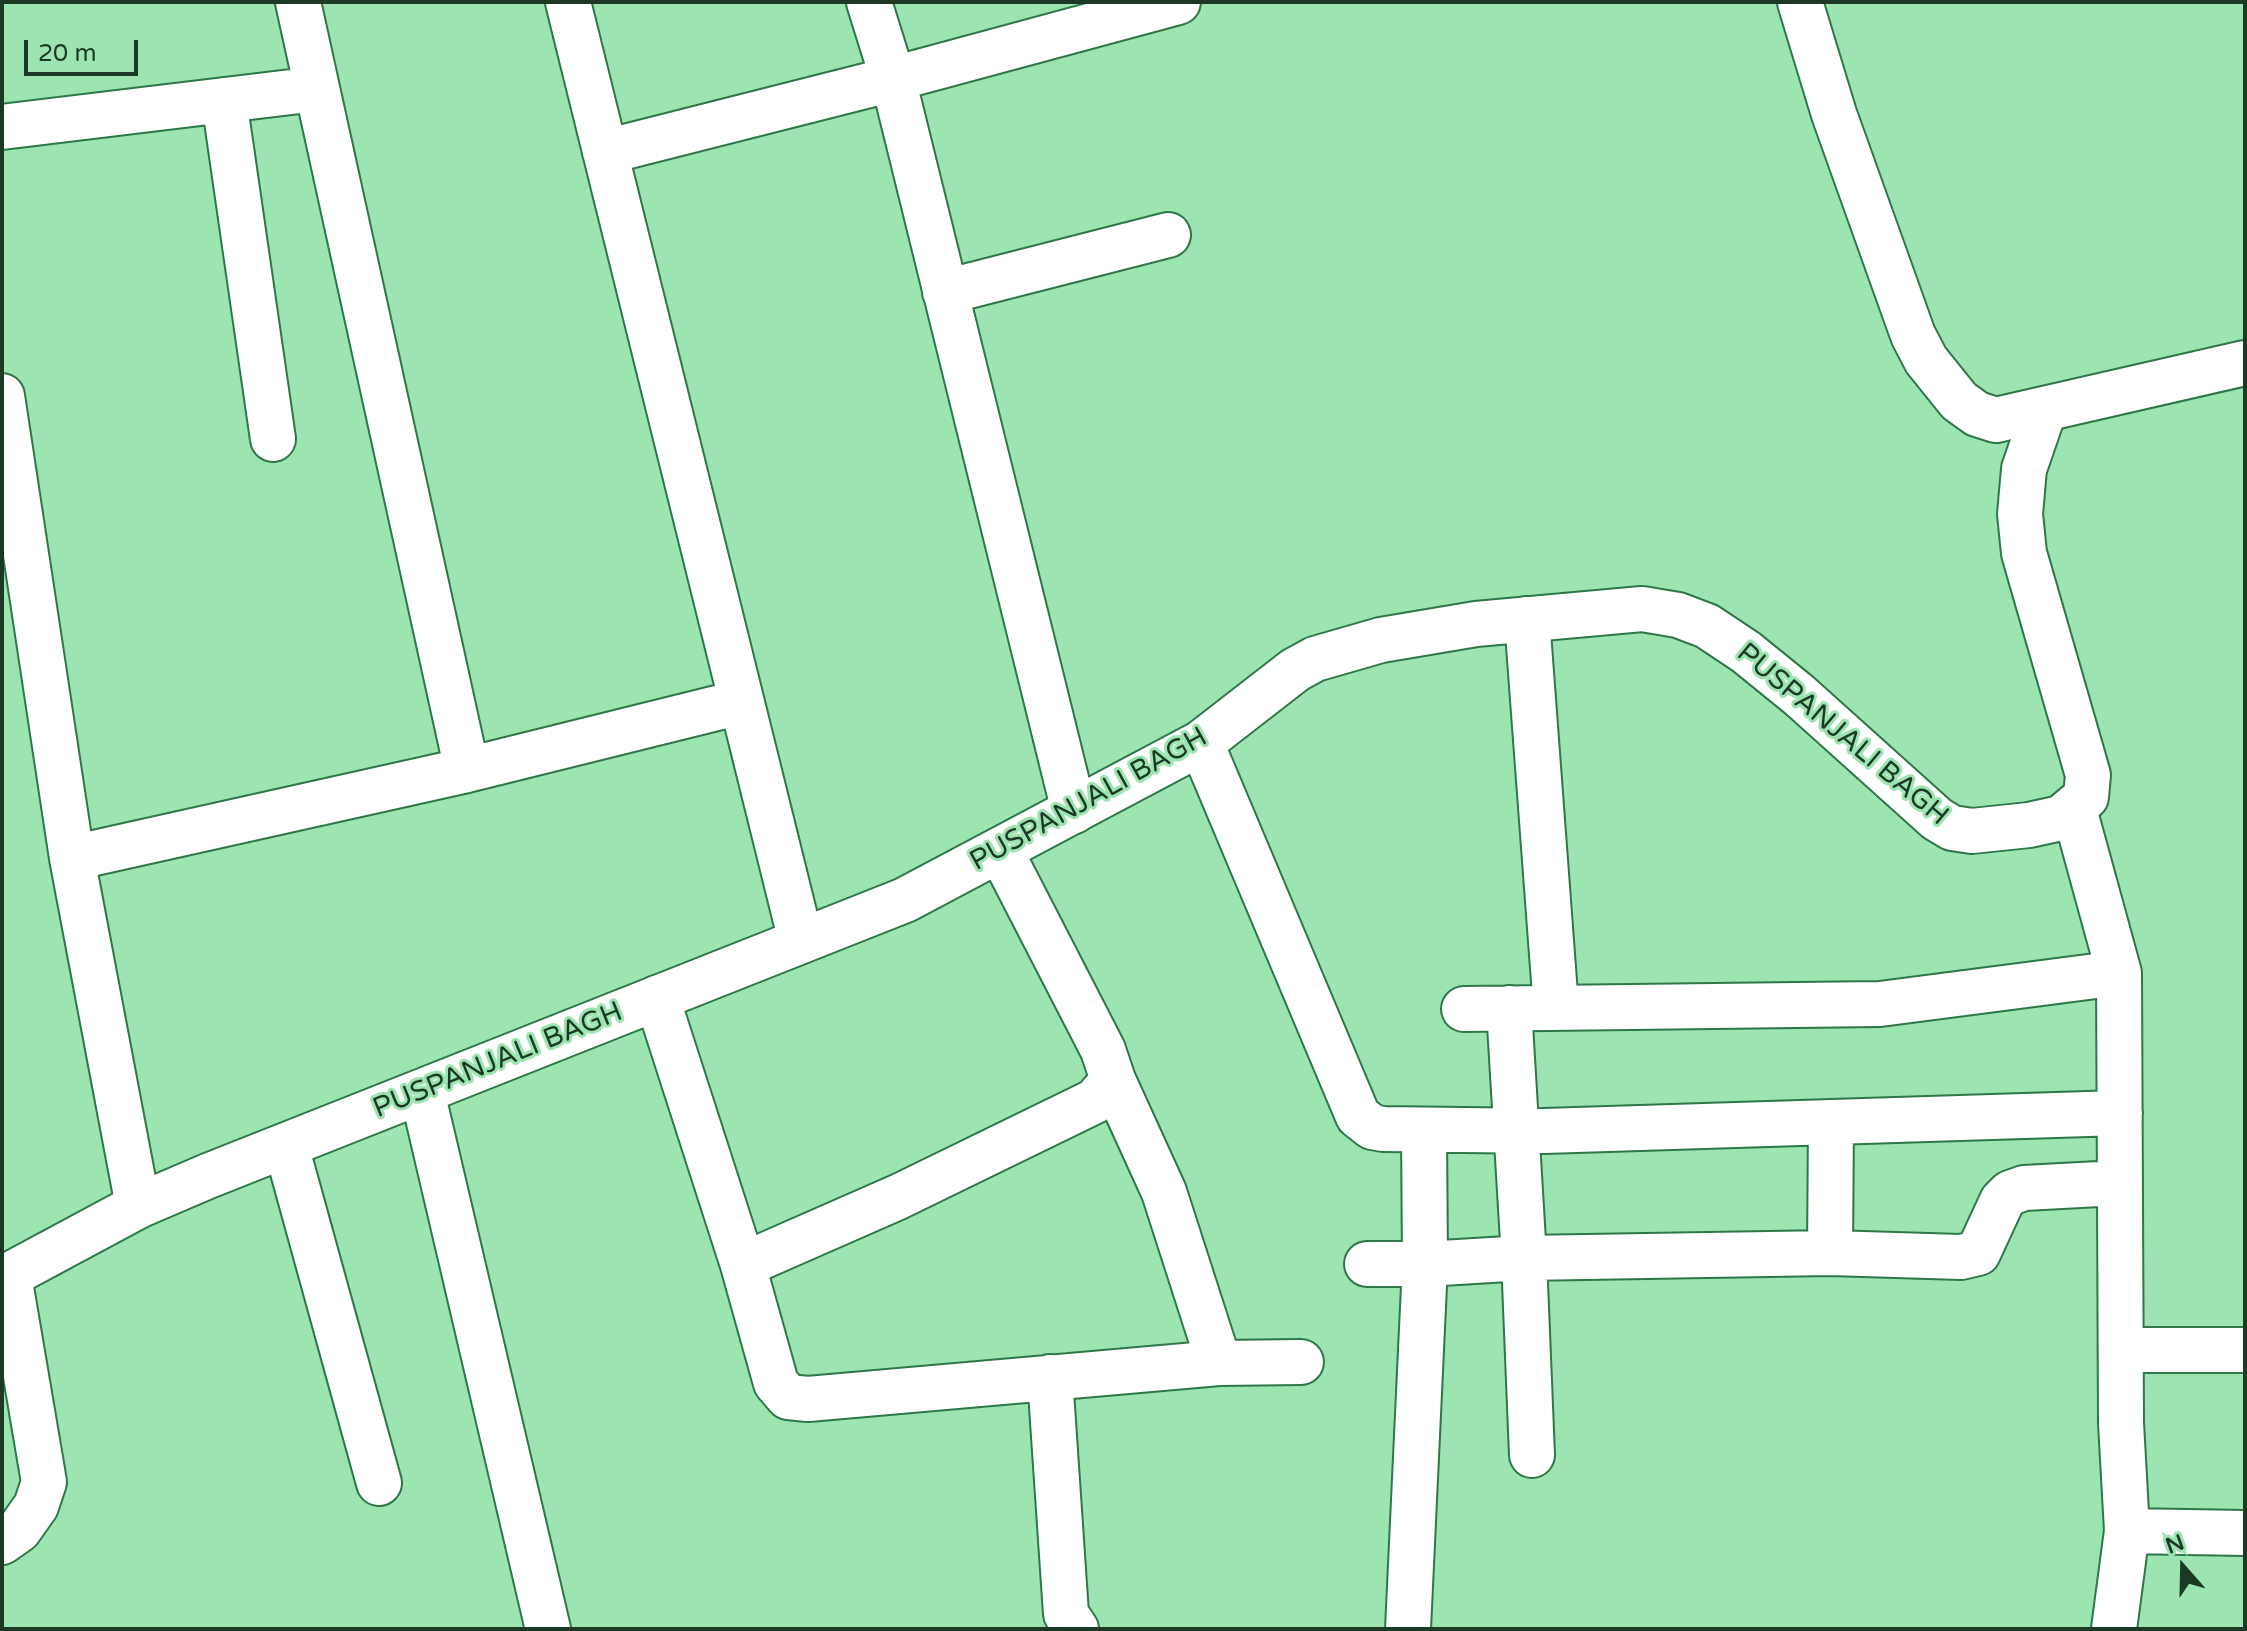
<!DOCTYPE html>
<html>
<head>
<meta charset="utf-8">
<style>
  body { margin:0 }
  #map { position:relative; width:2247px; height:1631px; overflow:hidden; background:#9ce5b1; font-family:"Varela Round",sans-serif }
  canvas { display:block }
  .frame { position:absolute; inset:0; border:4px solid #1c3925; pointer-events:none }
  .north { position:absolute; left:2143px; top:1527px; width:80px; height:80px; -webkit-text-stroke:6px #9ce5b1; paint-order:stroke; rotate:340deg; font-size:22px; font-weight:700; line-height:32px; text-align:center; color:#1c3925 }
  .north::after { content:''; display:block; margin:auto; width:28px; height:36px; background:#1c3925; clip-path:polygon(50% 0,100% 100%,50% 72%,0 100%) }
  .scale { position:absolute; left:24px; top:40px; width:114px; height:36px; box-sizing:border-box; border:4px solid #1c3925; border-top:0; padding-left:10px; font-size:24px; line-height:28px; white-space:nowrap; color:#1c3925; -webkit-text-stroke:6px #9ce5b1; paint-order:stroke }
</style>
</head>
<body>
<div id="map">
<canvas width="2247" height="1631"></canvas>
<div class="frame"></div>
<div class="north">N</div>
<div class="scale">20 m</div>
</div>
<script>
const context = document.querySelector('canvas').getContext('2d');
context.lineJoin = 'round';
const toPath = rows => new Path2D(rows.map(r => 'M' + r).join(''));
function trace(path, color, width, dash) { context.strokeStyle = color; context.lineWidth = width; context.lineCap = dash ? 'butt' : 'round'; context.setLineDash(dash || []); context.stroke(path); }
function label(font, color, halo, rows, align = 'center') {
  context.font = font + ' "Varela Round",sans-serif'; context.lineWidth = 6; context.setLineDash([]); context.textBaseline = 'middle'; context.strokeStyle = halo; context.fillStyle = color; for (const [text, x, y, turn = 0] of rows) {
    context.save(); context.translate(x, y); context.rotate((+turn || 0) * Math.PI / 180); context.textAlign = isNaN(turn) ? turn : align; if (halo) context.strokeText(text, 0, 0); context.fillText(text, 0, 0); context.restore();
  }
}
const minor = toPath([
  [298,2,467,770],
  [568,2,801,941],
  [869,2,893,79,1074,811],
  [224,100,273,439],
  [2,127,316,89],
  [605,152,893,79,1178,2],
  [945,292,1168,235],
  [2,396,72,858,138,1206],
  [1527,619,1556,1008],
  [1201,743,1358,1116,1372,1127,1383,1129,1544,1131,2120,1113],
  [2074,809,2119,973,2121,1423,2127,1531,2114,1629],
  [72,858,467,770,741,702],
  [657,998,743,1265,776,1383,788,1397,808,1399,1219,1363,1301,1362],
  [1509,1008,1524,1258,1532,1455],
  [1464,1009,1880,1004,2119,973],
  [1113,1080,1164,1192,1219,1363],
  [422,1092,548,1629],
  [286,1146,379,1483],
  [1830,1253,1831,1122],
  [1367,1264,1425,1264,1524,1258,1830,1253,1961,1257,1978,1253,2002,1201,2010,1193,2024,1188,2118,1183],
  [743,1265,898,1197,1095,1101,1113,1080,1103,1050,1000,850],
  [2122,1350,2245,1350],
  [1050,1377,1066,1614,1076,1629],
  [2127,1531,2245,1533],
  [2,1542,19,1530,36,1506,44,1482,9,1276],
  [1408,1629,1425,1264,1424,1130]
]);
const tertiary = toPath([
  [1800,2,1834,114,1913,335,1926,360,1959,401,1977,414,1996,420,2245,363],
  [2,1279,138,1206,208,1176,905,900,1201,743,1295,670,1315,659,1381,640,1476,624,1642,609,1678,615,1707,626,1746,652,1799,695,1937,819,1952,828,1972,831,2029,825,2061,818,2086,797,2088,775,2024,553,2020,514,2024,469,2044,411]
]);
trace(minor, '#2e7749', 48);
trace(tertiary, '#2e7749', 48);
trace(minor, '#fff', 44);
trace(tertiary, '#fff', 44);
label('28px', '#1c3925', '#9ce5b1', [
  ["PUSPANJALI BAGH",1842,735,40],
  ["PUSPANJALI BAGH",1089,800,-29],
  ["PUSPANJALI BAGH",498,1061,-22]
]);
</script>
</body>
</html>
